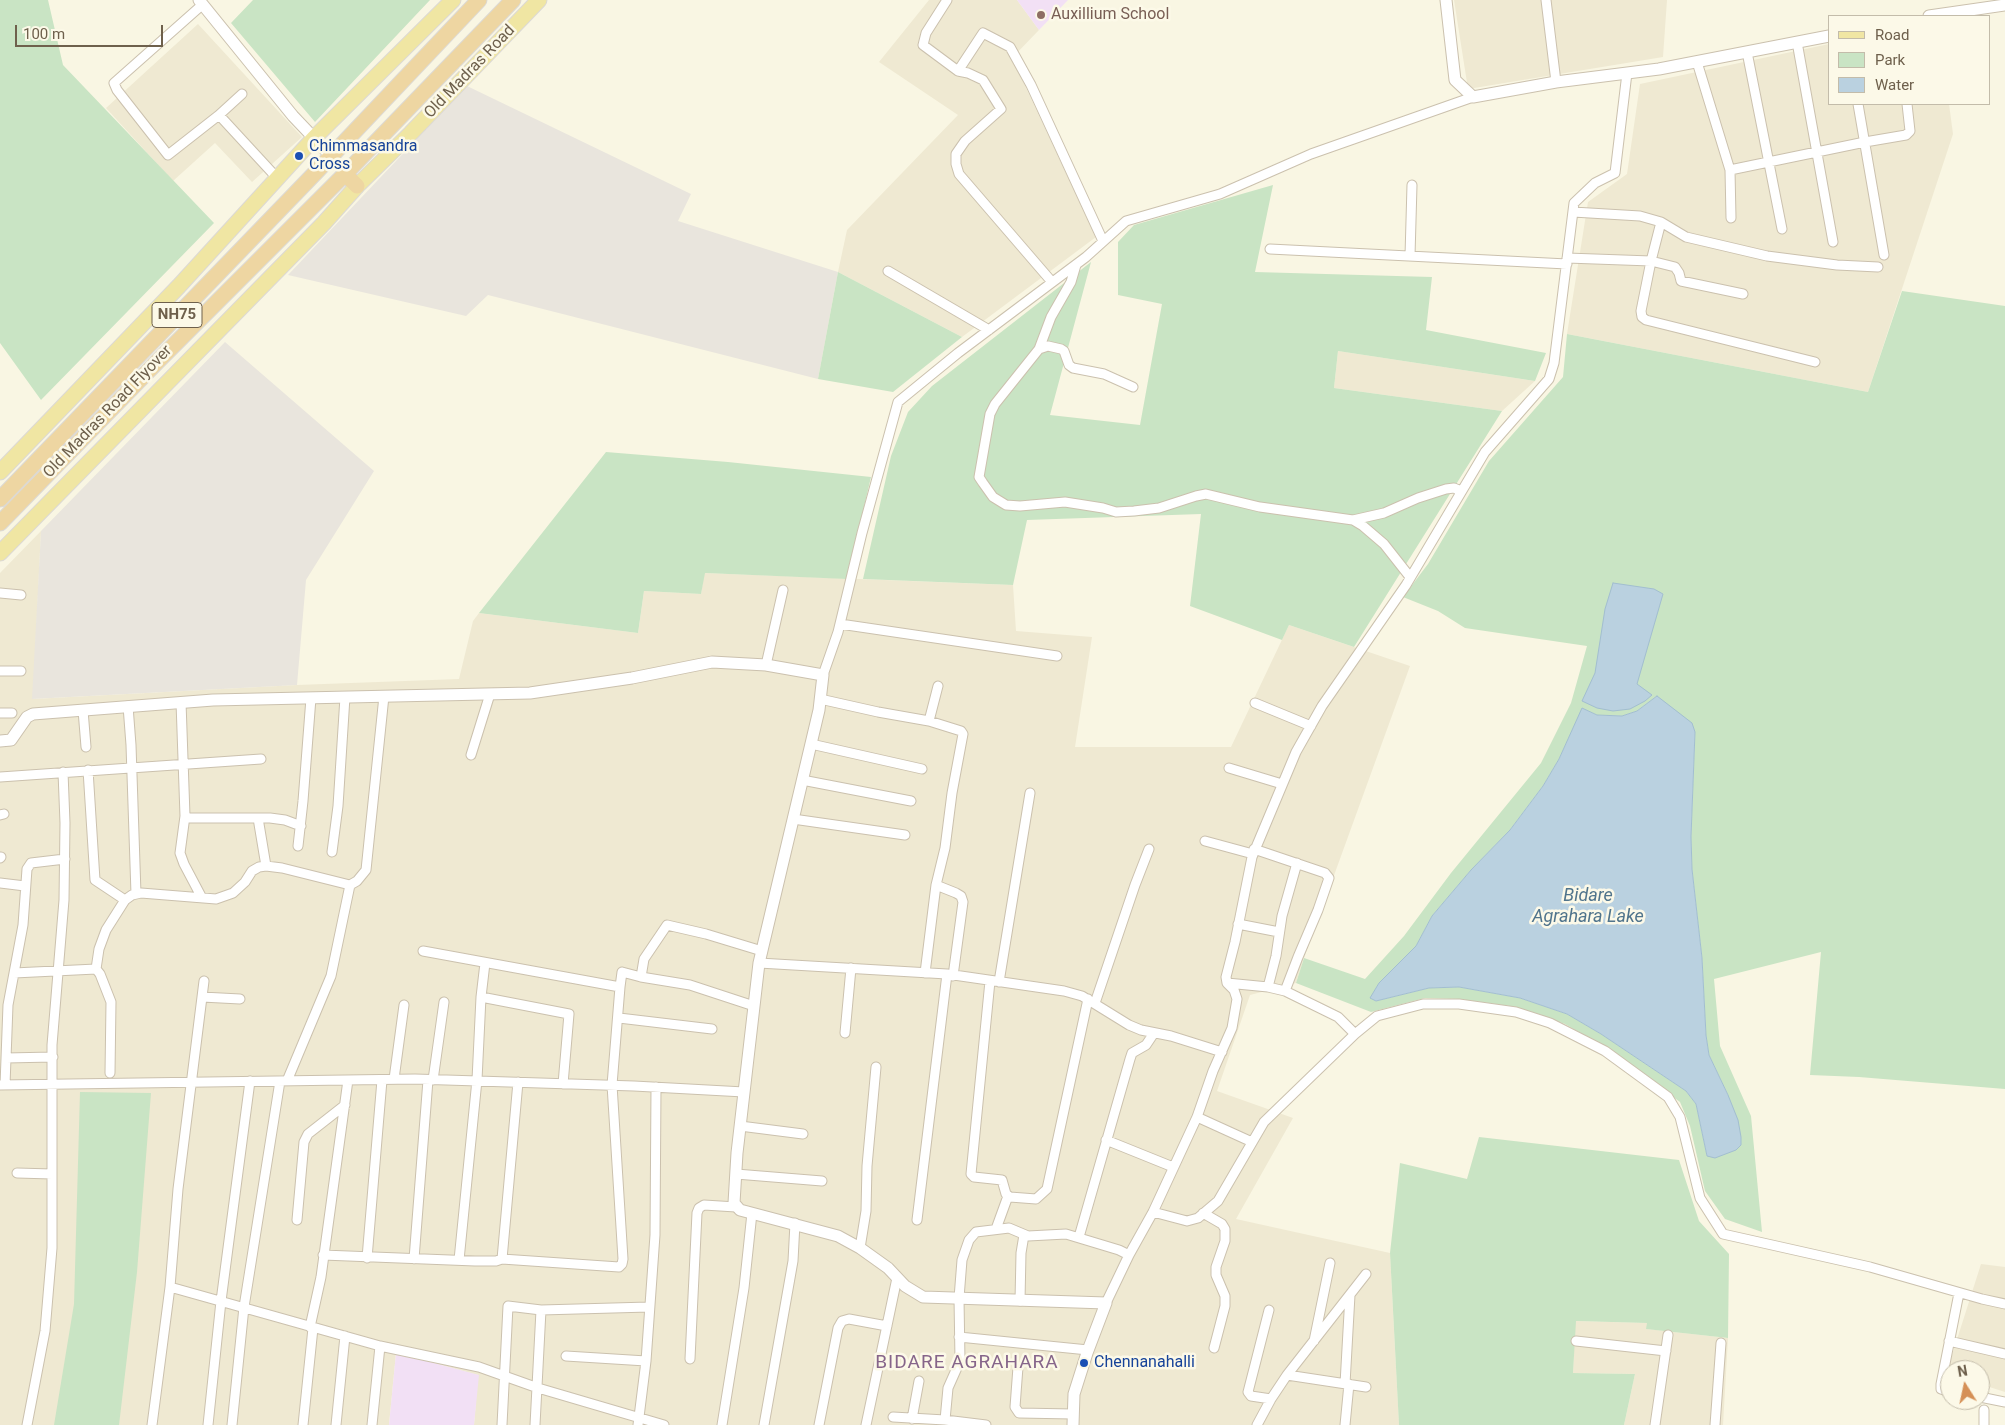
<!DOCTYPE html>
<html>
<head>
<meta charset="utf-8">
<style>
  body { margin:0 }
  #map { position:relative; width:2005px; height:1425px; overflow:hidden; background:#f9f6e3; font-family:Roboto,sans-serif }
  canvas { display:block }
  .legend { position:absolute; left:1828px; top:15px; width:162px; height:90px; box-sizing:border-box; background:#fcf9e8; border:1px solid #c3bcaa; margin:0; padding:6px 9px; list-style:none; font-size:15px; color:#6e604c }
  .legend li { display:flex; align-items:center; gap:10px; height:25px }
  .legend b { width:25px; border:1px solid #c3bcaa }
  .north { position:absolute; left:1940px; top:1360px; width:50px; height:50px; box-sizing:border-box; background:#fcf9e8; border:1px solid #c3bcaa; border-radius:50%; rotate:350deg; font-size:14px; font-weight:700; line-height:20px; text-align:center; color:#6e604c }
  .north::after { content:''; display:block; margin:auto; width:18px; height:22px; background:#d59056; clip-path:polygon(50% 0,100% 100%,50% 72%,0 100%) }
  .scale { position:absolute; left:15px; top:25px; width:148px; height:22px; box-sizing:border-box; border:2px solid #6e604c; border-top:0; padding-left:6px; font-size:15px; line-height:18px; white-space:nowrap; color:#6e604c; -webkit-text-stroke:4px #fcf9e8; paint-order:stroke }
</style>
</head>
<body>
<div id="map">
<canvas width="2005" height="1425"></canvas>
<ul class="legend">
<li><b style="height:6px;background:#f0e6a3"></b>Road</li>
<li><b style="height:14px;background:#c9e4c4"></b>Park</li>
<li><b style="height:14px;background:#bad1e0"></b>Water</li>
</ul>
<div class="north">N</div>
<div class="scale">100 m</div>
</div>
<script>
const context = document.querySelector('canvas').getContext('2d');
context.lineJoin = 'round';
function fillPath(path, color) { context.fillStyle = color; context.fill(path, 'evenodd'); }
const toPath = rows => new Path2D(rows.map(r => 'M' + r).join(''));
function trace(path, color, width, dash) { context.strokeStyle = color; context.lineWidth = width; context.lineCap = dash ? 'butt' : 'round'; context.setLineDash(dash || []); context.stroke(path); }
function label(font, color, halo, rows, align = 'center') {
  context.font = font + ' Roboto,sans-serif'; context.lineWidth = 5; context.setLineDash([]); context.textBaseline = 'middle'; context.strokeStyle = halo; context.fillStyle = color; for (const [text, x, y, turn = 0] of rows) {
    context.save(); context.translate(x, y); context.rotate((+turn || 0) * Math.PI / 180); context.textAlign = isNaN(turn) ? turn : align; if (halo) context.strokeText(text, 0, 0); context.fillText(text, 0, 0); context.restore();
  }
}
fillPath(toPath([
  [929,0,1017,0,1039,30,1012,58,1096,237,962,337,838,272,847,230,958,115,879,62],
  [1454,0,1667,0,1663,57,1468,89],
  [198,24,302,137,252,182,215,143,173,181,106,108],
  [1829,44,1829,104,1949,104,1953,134,1868,392,1567,334,1588,202,1627,174,1640,84],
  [1338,351,1535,381,1502,411,1334,388],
  [41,531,33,699,297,685,459,679,473,621,479,613,638,633,644,591,701,594,704,573,1013,585,1016,631,1092,637,1075,747,1231,747,1289,625,1410,666,1304,958,1296,983,1250,995,1217,1091,1293,1118,1236,1219,1390,1253,1399,1425,474,1425,478,1375,396,1353,389,1425,0,1425,0,573],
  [1981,1264,2005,1267,2005,1392,1980,1384,1980,1370,1950,1370,1950,1375,1946,1374],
  [1575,1321,1647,1323,1647,1329,1728,1338,1723,1425,1624,1425,1635,1374,1573,1373]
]), '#efe9d2');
fillPath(toPath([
  [467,86,691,194,678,221,838,272,818,379,488,295,466,316,288,275],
  [225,342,374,471,306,580,297,685,32,699,41,531]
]), '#e9e5dd');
fillPath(toPath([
  [1017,0,1068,0,1039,30],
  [396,1353,479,1375,474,1425,389,1425]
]), '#f2e0f5');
fillPath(toPath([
  [0,0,48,0,63,65,214,223,41,400,0,343],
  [253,0,430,0,315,122,231,23],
  [1273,185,1255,272,1432,277,1426,330,1546,353,1535,381,1338,351,1334,388,1502,411,1354,647,1289,625,1282,640,1190,606,1201,514,1027,520,1013,585,863,579,891,456,908,412,932,386,1091,262,1050,415,1140,425,1162,304,1118,295,1118,242,1134,225],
  [838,272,962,337,893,392,818,379],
  [1902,291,2005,306,2005,1089,1859,1077,1810,1075,1821,952,1714,979,1720,1046,1751,1116,1762,1232,1725,1219,1705,1191,1690,1126,1680,1102,1603,1046,1565,1024,1517,1007,1459,999,1425,998,1371,1012,1296,983,1304,958,1365,979,1404,936,1451,873,1541,763,1571,703,1587,646,1465,628,1438,611,1403,597,1428,564,1489,461,1563,377,1567,334,1868,392],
  [1656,697,1695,732,1691,837,1692,869,1702,958,1706,1035,1709,1055,1728,1095,1707,1156,1696,1104,1686,1091,1601,1034,1567,1014,1520,998,1459,987,1429,988,1376,1001,1371,998,1379,983,1416,946,1432,916,1471,870,1510,830,1543,786,1559,759,1583,709,1597,715,1622,716,1637,711],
  [606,452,728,462,871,477,847,579,705,573,701,594,644,591,638,633,479,613],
  [80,1092,151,1093,137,1272,119,1425,54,1425,74,1304],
  [1479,1137,1679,1160,1699,1221,1729,1254,1728,1338,1646,1329,1647,1323,1576,1321,1573,1373,1635,1374,1624,1425,1399,1425,1390,1253,1400,1163,1467,1179]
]), '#c9e4c4');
const water = toPath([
  [1613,583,1654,589,1663,594,1637,684,1652,695,1645,701,1630,709,1613,711,1597,708,1582,701,1595,673,1605,609,1613,583],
  [1657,696,1692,723,1695,732,1691,837,1692,869,1702,958,1706,1035,1709,1055,1728,1095,1738,1120,1741,1137,1741,1145,1736,1150,1715,1158,1707,1156,1696,1104,1686,1091,1601,1034,1567,1014,1520,998,1459,987,1429,988,1376,1001,1370,998,1379,983,1416,946,1432,916,1471,870,1510,830,1543,786,1559,759,1582,708,1597,715,1622,716,1637,711,1657,696]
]);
fillPath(water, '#bad1e0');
trace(water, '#a2bed0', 1);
const minor = toPath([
  [947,0,926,33,923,45,958,71,983,33,1010,47,1031,85,1103,241],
  [1546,0,1556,82],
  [202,5,114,83,117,90,168,155,219,115,278,179],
  [1797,42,1833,242],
  [1747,52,1782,229],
  [1697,62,1730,170,1731,218],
  [958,71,968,73,983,80,1001,109,965,141,956,154,956,164,959,174,1052,282],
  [1858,104,1884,255],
  [219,115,242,94],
  [1730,170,1865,142,1906,135,1910,131,1907,104],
  [1573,212,1640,216,1661,222,1686,237,1767,256,1837,265,1878,267],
  [1661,222,1651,261,1641,311,1642,317,1646,320,1815,362],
  [1270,249,1567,264],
  [1410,256,1412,185],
  [1567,258,1651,261,1675,267,1679,273,1681,281,1743,294],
  [888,271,989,330],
  [1039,349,1051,317,1071,282,1076,265],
  [1133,387,1104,374,1073,368,1069,365,1064,351,1061,349,1048,346,1039,349,995,404,990,414,979,477,983,483,993,497,1006,505,1020,506,1065,502,1103,508,1116,512,1134,511,1159,508,1196,496,1206,494,1260,507,1353,520,1363,526,1384,544,1410,577],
  [1353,520,1384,513,1418,498,1446,489,1454,488,1461,491],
  [0,593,21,595],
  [840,624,1057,656],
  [766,665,783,590],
  [0,671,21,671],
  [823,675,838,632,862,533,898,402,958,353,1086,257,1126,221,1220,194,1311,154,1473,97],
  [820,699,878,712,929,721,961,731,963,734,952,793,945,848,936,885,925,973],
  [181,702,185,816,189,818,270,818,285,820,301,826],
  [1255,703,1311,726],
  [128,706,131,745,136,894],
  [83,710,86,747],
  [0,713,12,713],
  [929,721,938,686],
  [811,744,922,769],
  [471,755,490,694],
  [1229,768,1282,784],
  [88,770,95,880,125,900],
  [0,777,261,759],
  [802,780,911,801],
  [0,815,4,814],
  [185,816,180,853,184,864,202,898],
  [258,818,266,866],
  [793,819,905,835],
  [1205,841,1253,854],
  [298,846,303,801,311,698],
  [1254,849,1325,873,1329,878,1318,910,1298,957,1285,991],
  [332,852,338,806,345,697],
  [0,858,1,857],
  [0,883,25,886],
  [936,885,956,893,961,896,963,902,953,976],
  [1238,924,1279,932],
  [759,963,947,974,1064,991,1082,996,1129,1025,1141,1030,1171,1036,1222,1052],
  [96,969,99,949,106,930,125,900,132,895,141,893,216,899,233,893,245,882,252,871,259,867,266,866,282,868,350,885],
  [14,973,96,969,100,974,111,1002,110,1073],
  [641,977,690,985,754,1006],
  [990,981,971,1174,974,1177,1002,1180,1006,1194,1010,1197,1036,1199,1047,1189,1088,999],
  [999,982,1030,793],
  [1227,983,1268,987,1285,991,1338,1017,1355,1034],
  [620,987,622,972,641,977,644,959,667,925,706,934,762,951],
  [1268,987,1276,956,1282,916,1297,863],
  [202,997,240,999],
  [481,997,569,1014,563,1084],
  [1095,1003,1135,885,1149,849],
  [619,1018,712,1029],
  [845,1033,851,968],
  [6,1058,53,1057],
  [394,1079,404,1005],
  [433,1080,444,1002],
  [287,1081,331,976,350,885,357,881,366,870,384,696],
  [0,1085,415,1079,634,1086,744,1092],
  [5,1085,8,1005,23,925,27,869,31,863,65,859],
  [1197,1117,1252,1142],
  [740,1126,803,1134],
  [1106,1140,1173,1167],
  [17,1173,52,1174],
  [736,1174,822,1181],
  [1153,1212,1187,1221,1198,1218,1218,1201,1264,1122,1355,1034,1377,1016,1423,1004,1459,1004,1516,1012,1550,1023,1605,1051,1668,1097,1680,1117,1700,1198,1723,1234,1870,1267,1982,1299,2005,1304],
  [1203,1213,1222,1224,1225,1229,1225,1241,1216,1267,1216,1275,1225,1296,1225,1306,1214,1348],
  [297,1220,304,1142,308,1134,345,1105],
  [917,1220,947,974],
  [996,1229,1008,1196],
  [1079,1237,1130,1059,1132,1053,1146,1045,1154,1033],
  [860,1248,866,1211,867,1166,876,1067],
  [323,1255,475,1261,496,1261,502,1259,619,1267,622,1264,623,1259,612,1085,620,987,423,951],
  [367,1258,382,1080],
  [414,1259,428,1080],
  [502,1259,518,1082],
  [459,1260,477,1080,481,997,485,963],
  [170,1287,380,1346,479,1367,538,1388,664,1425],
  [1020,1301,1021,1253,1024,1235],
  [1106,1303,1129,1255,1153,1212,1197,1117,1213,1071,1232,1028,1237,999,1234,990,1227,983,1226,977,1235,942,1252,857,1296,752,1322,706,1406,585,1485,452,1549,379,1554,363,1574,203,1595,183,1615,173,1627,73],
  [1269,1310,1248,1392,1251,1396,1271,1399],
  [310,1327,321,1277,348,1080],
  [959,1337,1088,1350],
  [1314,1341,1330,1263],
  [1576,1341,1666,1351],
  [1949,1341,2005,1354],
  [566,1356,646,1361],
  [690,1359,697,1213,699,1208,704,1205,736,1207],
  [1018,1367,1015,1407,1019,1413,1073,1414],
  [1287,1375,1366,1387],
  [1345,1384,1350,1295],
  [1950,1392,1941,1389,1941,1384,1959,1293],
  [1980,1397,2005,1402],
  [893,1417,945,1420,948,1388,960,1361,959,1298,962,1260,969,1240,976,1232,1009,1228,1028,1236,1066,1234,1119,1250,1129,1255],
  [912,1419,919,1381],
  [945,1420,986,1425],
  [27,1425,45,1331,52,1248,52,1045,64,900,65,823,63,772],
  [152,1425,170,1287,178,1189,204,981],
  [208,1425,221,1301,250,1081],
  [232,1425,244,1307,280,1081],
  [303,1425,313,1328],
  [336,1425,345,1336],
  [372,1425,380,1346],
  [502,1425,508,1306,541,1310,649,1307],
  [535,1425,541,1310],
  [638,1425,646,1361,655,1235,656,1087],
  [722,1425,744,1288,752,1213],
  [764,1425,793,1261,795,1223],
  [819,1425,838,1328,842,1321,849,1319,887,1326],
  [866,1425,897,1278],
  [1257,1425,1271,1399,1287,1375,1366,1274],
  [1345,1425,1349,1384],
  [1655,1425,1668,1335],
  [1715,1425,1721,1343],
  [1984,1425,1984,1410]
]);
const tertiary = toPath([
  [199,0,293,116,331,156],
  [1446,0,1455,80,1473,97,1556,82,1659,69,1829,36],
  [1929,16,2005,5],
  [0,741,11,740,27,717,33,714,213,700,530,693,632,678,712,662,766,665,823,675,819,710,759,963,737,1153,734,1203,740,1210,838,1236,860,1248,888,1268,905,1286,923,1297,1106,1303,1087,1353,1074,1394,1073,1425]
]);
const primary = toPath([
  [0,472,179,286,314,138,453,0],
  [0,553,324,223,357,186,411,133,539,0]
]);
const trunk = toPath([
  [345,174,357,186],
  [0,499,318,170,479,0],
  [0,523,157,362,345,174,513,0]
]);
trace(minor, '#cbc1ae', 11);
trace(tertiary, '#cbc1ae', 13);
trace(primary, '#dcd9d4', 17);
trace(trunk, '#dcd9d4', 17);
trace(minor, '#fff', 9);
trace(tertiary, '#fff', 11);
trace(primary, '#f0e6a3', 15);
trace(trunk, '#eed6a2', 15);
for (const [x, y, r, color] of [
  [1041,15,5,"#8d6e63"],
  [299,156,5,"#1a4fb4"],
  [1084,1363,5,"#1a4fb4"]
]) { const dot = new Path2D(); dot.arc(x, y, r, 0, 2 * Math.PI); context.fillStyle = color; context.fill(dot); trace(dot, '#fcf9e8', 2); }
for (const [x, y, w] of [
  [177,315,50]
]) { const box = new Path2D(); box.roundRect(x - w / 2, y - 12.5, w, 25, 4); context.fillStyle = '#fcf9e8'; context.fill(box); trace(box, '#6e604c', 1); }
label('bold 15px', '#6e604c', null, [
  ["NH75",177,315]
]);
label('16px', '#785e54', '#fcf9e8', [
  ["Auxillium School",1051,15]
], 'left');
label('16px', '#6e604c', '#fcf9e8', [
  ["Old Madras Road",470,72,-46],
  ["Old Madras Road Flyover",108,412,-46]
]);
label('16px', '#164399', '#fcf9e8', [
  ["Chimmasandra",309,147],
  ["Cross",309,165],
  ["Chennanahalli",1094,1363]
], 'left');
label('italic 18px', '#50748c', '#fcf9e8', [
  ["Bidare",1588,896],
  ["Agrahara Lake",1588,917]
]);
context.letterSpacing = '1px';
label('19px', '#86658a', '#fcf9e8', [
  ["BIDARE AGRAHARA",967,1363]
]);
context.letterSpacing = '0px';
</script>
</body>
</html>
